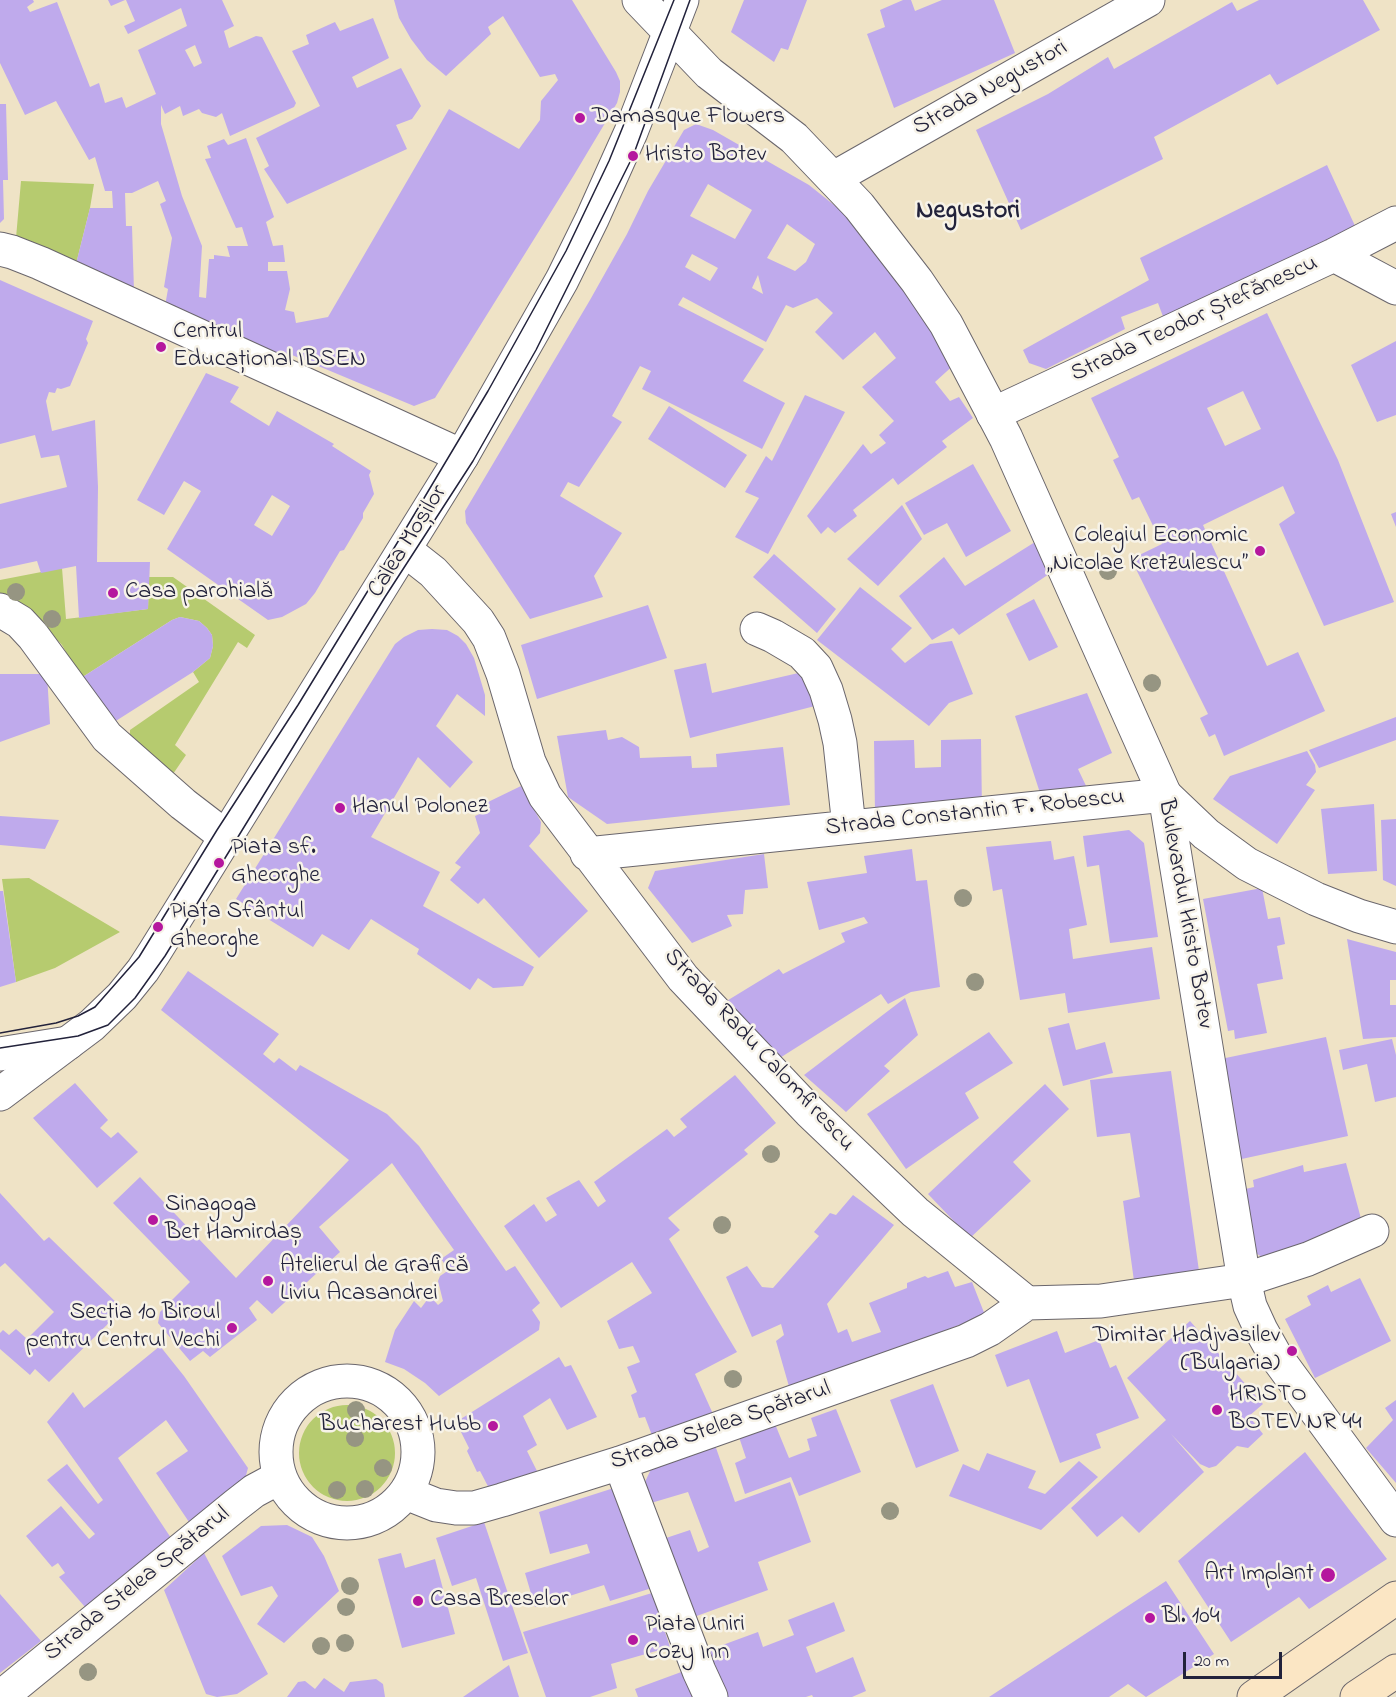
<!DOCTYPE html>
<html>
<head>
<meta charset="utf-8">
<style>
  body { margin:0 }
  #map { position:relative; width:1396px; height:1697px; overflow:hidden; background:#efe3c6; font-family:"Indie Flower",sans-serif }
  canvas { display:block }
  .scale { position:absolute; left:1183px; top:1652px; width:99px; height:27px; box-sizing:border-box; border:3px solid #22223b; border-top:0; padding-left:8px; font-size:18px; line-height:21px; white-space:nowrap; color:#22223b; -webkit-text-stroke:4px #f7f3e8; paint-order:stroke }
</style>
</head>
<body>
<div id="map">
<canvas width="1396" height="1697"></canvas>
<div class="scale">20 m</div>
</div>
<script>
const context = document.querySelector('canvas').getContext('2d');
context.lineJoin = 'round';
function fillPath(path, color) { context.fillStyle = color; context.fill(path, 'evenodd'); }
const toPath = rows => new Path2D(rows.map(r => 'M' + r).join(''));
function trace(path, color, width, dash) { context.strokeStyle = color; context.lineWidth = width; context.lineCap = dash ? 'butt' : 'round'; context.setLineDash(dash || []); context.stroke(path); }
function label(font, color, halo, rows, align = 'center') {
  context.font = font + ' "Indie Flower",sans-serif'; context.lineWidth = 5; context.setLineDash([]); context.textBaseline = 'middle'; context.strokeStyle = halo; context.fillStyle = color; for (const [text, x, y, turn = 0] of rows) {
    context.save(); context.translate(x, y); context.rotate((+turn || 0) * Math.PI / 180); context.textAlign = isNaN(turn) ? turn : align; if (halo) context.strokeText(text, 0, 0); context.fillText(text, 0, 0); context.restore();
  }
}
fillPath(toPath([
  [21,181,94,184,90,208,76,264,16,238],
  [62,568,66,619,148,609,149,577,173,577,255,635,247,648,238,642,175,745,186,755,173,774,130,737,130,730,199,682,193,672,210,658,213,646,212,635,207,628,199,621,180,617,172,620,81,678,62,645,42,624,0,598,0,580],
  [29,878,120,932,55,968,16,982,2,879],
  '299 1453a48 48 0 1 1 96 0a48 48 0 1 1-96 0Z'
]), '#b6cb6f');
fillPath(toPath([
  [0,0,33,0,34,2,27,7,30,12,57,2,90,87,99,83,105,103,122,97,126,108,156,94,138,50,187,26,181,8,128,34,124,26,135,21,126,0,222,0,234,26,224,31,229,48,256,36,262,37,296,103,294,107,230,136,222,113,216,117,202,113,199,109,183,116,180,106,165,114,161,105,161,124,182,196,202,246,199,297,206,298,209,259,214,259,214,255,230,257,227,246,248,246,242,227,236,228,205,159,211,158,207,146,224,139,228,145,246,138,274,217,266,222,273,246,283,245,285,262,268,262,268,271,287,271,290,289,285,310,294,312,296,323,328,317,449,109,519,149,540,120,541,101,558,80,555,74,540,77,503,16,488,27,491,34,446,76,427,60,411,39,399,18,394,0,572,0,616,72,620,81,620,92,617,103,574,175,435,398,414,406,292,355,289,362,165,306,168,289,164,287,172,238,160,204,166,201,158,181,132,193,125,193,126,226,132,226,134,291,76,264,90,208,113,208,112,191,105,191,95,157,89,160,56,101,25,115,0,63],
  [195,45,202,63,194,67,185,50],
  [108,0,125,0,111,6],
  [744,0,807,0,788,50,781,48,774,62,731,32],
  [903,0,911,0,915,11,942,0,994,0,1015,53,894,108,867,34,885,27,880,10],
  [1259,0,1363,0,1380,30,1277,85,1270,74,1154,137,1163,159,1021,230,976,130,1048,94,1108,57,1114,69,1232,2,1237,11],
  [373,18,389,58,352,77,357,88,401,68,421,106,412,119,396,125,407,149,287,204,264,169,269,166,256,138,320,106,292,51,309,44,306,35,335,22,340,31],
  [0,104,6,104,8,180,3,180,4,219,0,223],
  [696,124,713,130,809,185,854,221,957,362,935,382,950,401,959,397,973,418,942,441,947,447,898,485,893,478,853,510,857,516,835,533,828,527,821,534,807,516,863,444,871,454,886,443,879,435,894,421,862,387,896,358,875,332,843,360,815,332,833,313,817,298,793,308,786,305,766,342,683,297,678,305,764,349,743,381,785,403,762,449,642,389,651,371,640,366,612,416,622,422,579,487,568,482,560,496,622,533,594,576,603,597,530,619,466,523,465,511,590,300,627,234,648,191,684,130],
  [708,184,752,210,735,239,690,216],
  [787,224,815,244,806,262,795,271,767,258],
  [692,254,718,268,710,281,685,267],
  [758,275,763,294,752,288],
  [1327,165,1356,228,1165,322,1158,303,1121,317,1125,329,1046,369,1029,363,1023,350,1149,280,1140,258],
  [0,280,93,321,86,339,88,343,70,386,61,389,57,388,55,393,49,392,46,401,52,431,95,420,98,487,97,562,150,562,148,609,79,618,76,566,41,573,37,561,0,569,0,504,67,487,59,455,41,458,35,435,0,444],
  [1267,313,1338,460,1394,602,1324,626,1279,524,1295,513,1283,486,1203,525,1267,666,1298,652,1325,711,1224,756,1215,734,1209,737,1200,718,1208,714,1131,559,1162,544,1139,497,1132,500,1113,460,1119,457,1091,398],
  [1243,391,1261,429,1225,446,1207,408],
  [1396,341,1396,415,1377,422,1351,365],
  [206,373,239,387,230,402,269,426,277,411,334,444,332,446,371,471,369,475,374,494,363,513,363,518,344,550,340,551,315,593,306,604,282,617,268,620,167,549,201,491,184,481,164,515,137,500],
  [272,495,290,506,272,536,254,525],
  [805,395,845,412,768,554,735,537,759,498,745,492,766,456,772,461],
  [669,406,747,455,725,488,648,439],
  [973,464,1011,531,966,557,947,523,924,535,905,503],
  [902,505,922,539,878,586,847,559],
  [1396,512,1396,527,1391,514],
  [1035,542,1052,572,959,635,953,628,932,640,899,596,944,557,965,586],
  [774,554,836,609,817,633,753,577],
  [860,587,912,628,891,649,905,663,930,644,952,641,973,694,949,703,929,726,817,640],
  [1034,599,1058,647,1029,661,1006,614],
  [648,605,667,658,537,699,521,645],
  [180,617,199,621,207,628,212,635,213,646,210,658,193,672,111,724,81,678,172,620],
  [432,629,447,630,458,636,466,644,474,658,485,695,485,716,457,694,436,726,473,762,450,788,418,757,371,837,440,872,423,906,534,967,523,986,493,988,478,978,470,990,417,954,419,949,371,919,349,950,322,934,313,947,236,899,395,644,404,637,418,630],
  [706,663,712,693,807,671,815,706,690,738,674,670],
  [0,674,47,674,50,724,0,742],
  [1087,693,1112,753,1078,769,1088,790,1041,796,1015,716],
  [1396,717,1396,740,1319,768,1309,750],
  [606,730,608,740,622,737,639,747,640,758,691,756,692,768,717,767,716,754,783,747,790,805,607,824,568,797,557,736],
  [981,739,982,812,875,814,874,741,914,740,915,768,941,767,941,740],
  [1307,751,1315,765,1316,772,1306,785,1315,790,1277,844,1213,799,1230,776],
  [521,786,541,822,540,833,529,846,588,911,539,958,484,898,478,904,450,880,461,867,455,863,480,833,475,816,489,810,486,803],
  [1374,804,1377,871,1328,874,1321,809],
  [0,816,59,820,45,849,0,845],
  [1396,819,1396,886,1383,880,1381,820],
  [1129,830,1144,843,1158,937,1110,943,1099,865,1087,867,1083,836],
  [1051,841,1054,860,1074,856,1087,925,1069,929,1073,959,1152,947,1160,999,1068,1013,1065,993,1020,1000,1002,889,993,891,986,847],
  [912,849,916,881,927,880,940,987,911,992,888,1004,881,994,775,1061,725,1002,779,969,783,974,845,942,841,933,868,923,864,917,819,930,807,882,867,873,864,856],
  [764,854,768,888,745,890,743,914,727,915,732,926,692,943,648,888,655,871],
  [1262,888,1268,919,1280,917,1285,944,1277,946,1283,979,1257,984,1267,1033,1235,1039,1234,1030,1228,1031,1203,899],
  [0,891,3,891,16,982,0,987],
  [1347,939,1396,952,1396,980,1390,980,1390,1005,1396,1005,1396,1037,1363,1039],
  [188,971,279,1034,263,1054,274,1063,279,1058,296,1071,300,1065,387,1114,419,1146,506,1271,515,1266,540,1303,532,1310,540,1322,539,1330,439,1396,425,1383,404,1369,385,1362,395,1330,414,1301,421,1308,430,1296,438,1305,443,1301,438,1281,440,1276,449,1270,441,1259,454,1250,392,1163,319,1227,340,1252,272,1314,257,1300,249,1308,257,1320,210,1357,203,1351,190,1361,158,1323,160,1312,190,1282,113,1203,140,1177,236,1278,349,1160,161,1010],
  [905,998,918,1035,884,1066,890,1071,846,1112,804,1075],
  [1069,1023,1076,1050,1105,1042,1113,1073,1063,1086,1048,1028],
  [989,1032,1013,1063,965,1093,979,1118,906,1169,867,1114],
  [1326,1037,1348,1136,1237,1160,1216,1060],
  [1392,1039,1396,1055,1396,1097,1375,1102,1367,1064,1343,1070,1339,1050],
  [1171,1071,1199,1271,1134,1281,1123,1201,1140,1197,1130,1133,1097,1137,1090,1080],
  [735,1075,776,1123,744,1150,748,1154,668,1218,680,1230,669,1239,737,1352,695,1374,713,1414,653,1438,645,1417,639,1418,631,1395,637,1392,627,1367,640,1362,633,1346,619,1349,607,1321,652,1293,632,1262,561,1308,504,1226,534,1204,546,1222,557,1215,546,1198,579,1180,598,1207,606,1201,594,1182,667,1129,674,1137,687,1127,680,1119],
  [75,1083,108,1120,100,1128,111,1138,118,1132,138,1152,97,1188,33,1118],
  [1045,1084,1069,1109,1013,1162,1031,1181,970,1238,928,1194],
  [1346,1163,1363,1226,1269,1261,1252,1251,1241,1190,1254,1187,1253,1180,1303,1165,1304,1172],
  [0,1193,44,1241,49,1237,123,1309,49,1382,35,1369,30,1375,0,1349,0,1333,3,1330,9,1335,16,1329,27,1339,54,1312,5,1263,0,1267],
  [853,1195,894,1225,827,1304,838,1333,847,1329,852,1342,881,1332,869,1303,907,1288,907,1283,925,1276,928,1278,948,1271,955,1287,972,1282,985,1315,790,1390,776,1341,784,1335,781,1324,752,1337,726,1277,747,1266,762,1287,773,1288,819,1236,814,1232,830,1213,836,1215],
  [1360,1278,1391,1341,1315,1378,1285,1319,1311,1305,1307,1296,1328,1285,1331,1292],
  [1190,1321,1263,1404,1249,1416,1263,1434,1248,1448,1237,1446,1216,1466,1209,1468,1200,1464,1171,1434,1204,1472,1139,1533,1122,1516,1097,1537,1071,1508,1166,1420,1127,1378],
  [1057,1331,1065,1353,1099,1340,1110,1368,1116,1365,1139,1418,1096,1434,1101,1448,1060,1463,1029,1379,1007,1387,995,1355],
  [160,1346,184,1376,248,1468,245,1479,189,1522,156,1473,188,1451,166,1420,118,1458,171,1538,85,1607,59,1577,65,1573,58,1563,52,1567,26,1536,61,1506,89,1539,95,1534,47,1480,67,1464,98,1504,103,1500,47,1422,73,1392,84,1408],
  [559,1357,565,1367,571,1365,597,1417,567,1430,550,1398,523,1416,537,1445,527,1451,540,1477,492,1494,480,1471,477,1472,467,1451,469,1448,456,1422],
  [933,1384,959,1451,916,1468,890,1400],
  [1396,1400,1396,1483,1366,1448,1393,1420,1385,1408],
  [836,1409,861,1472,799,1496,791,1477,745,1494,735,1463,746,1458,739,1437,775,1424,789,1458,810,1450,807,1439,817,1436,811,1418],
  [715,1445,735,1502,790,1482,811,1542,758,1562,768,1590,694,1617,663,1539,690,1530,698,1552,709,1547,688,1492,651,1503,645,1482,652,1467],
  [1305,1452,1387,1559,1309,1609,1299,1597,1231,1642,1178,1561],
  [987,1453,1036,1471,1028,1488,1045,1494,1079,1461,1098,1477,1041,1530,949,1496,963,1464,979,1471],
  [617,1487,652,1588,610,1601,604,1585,535,1607,525,1573,590,1553,587,1544,550,1554,539,1512],
  [484,1522,528,1653,503,1661,476,1578,452,1586,436,1538],
  [287,1525,312,1537,324,1556,339,1591,284,1643,257,1624,278,1596,272,1586,241,1596,222,1556,261,1526],
  [204,1553,268,1674,237,1694,217,1697,206,1694,164,1590],
  [401,1553,405,1568,435,1559,455,1634,402,1648,378,1559],
  [1166,1581,1214,1654,1146,1697,1128,1684,1109,1697,989,1697],
  [652,1593,670,1647,611,1664,617,1688,590,1697,546,1697,523,1632],
  [0,1594,41,1641,0,1673],
  [834,1602,845,1631,806,1647,816,1673,853,1657,866,1691,852,1697,813,1697,812,1695,806,1697,725,1697,709,1650,758,1632,763,1647,794,1635,788,1620],
  [509,1665,519,1697,463,1697],
  [684,1671,695,1697,638,1697,635,1689],
  [324,1678,344,1692,350,1682,376,1679,383,1684,385,1697,287,1697,298,1682,305,1681,315,1689]
]), '#bfaaec');
const minor = toPath([
  [834,178,1148,0],
  [0,249,12,252,40,263,462,456],
  [1334,255,1396,288],
  [993,414,1334,255,1396,223],
  [405,550,433,572,478,621,489,638,503,674,529,762,545,796,683,978,809,1111,915,1212,1027,1303,1101,1301,1244,1280,1308,1259,1372,1231],
  [0,610,20,622,33,636,107,737,183,804,226,837],
  [757,629,773,636,802,653,816,668,826,690,835,720,840,743,849,827],
  [587,854,1165,795,1206,834,1247,864,1316,899,1359,916,1396,927],
  [0,1054,68,1043],
  '276 1452a71 71 0 1 1 142 0a71 71 0 1 1-142 0Z',
  [620,1463,699,1671,711,1697],
  [406,1493,436,1505,456,1508,474,1508,502,1500,620,1463,966,1341,990,1329,1027,1303],
  [1,1697,236,1505,254,1491,280,1477]
]);
const tertiary = toPath([
  [639,0,709,73,794,138,859,206,917,281,946,324,1006,438,1165,795,1244,1280,1250,1306,1261,1330,1275,1355,1396,1520],
  [0,1094,92,1025,122,996,143,970,154,953,462,456,562,280,592,219,631,132,682,0]
]);
const secondary = toPath([
  [1254,1697,1396,1598],
  [1357,1697,1396,1671]
]);
trace(minor, '#6a666c', 35);
trace(tertiary, '#6a666c', 35);
trace(secondary, '#6a666c', 35);
trace(minor, '#fff', 33);
trace(tertiary, '#fff', 33);
trace(secondary, '#fbe6c4', 33);
trace(toPath([
  [0,1033,56,1023,78,1016,95,1007,139,957,217,830,298,705,402,535,488,391,566,251,609,161,674,0],
  [0,1048,78,1036,108,1025,135,998,165,956,385,597,473,461,536,350,633,156,690,0]
]), '#22223b', 1.5);
context.fillStyle = '#969582';
for (const [x, y] of [
  [1108,571],
  [16,592],
  [52,619],
  [1152,683],
  [963,898],
  [975,982],
  [771,1154],
  [722,1225],
  [733,1379],
  [356,1410],
  [355,1438],
  [383,1468],
  [365,1489],
  [337,1490],
  [890,1511],
  [350,1586],
  [346,1607],
  [345,1643],
  [321,1646],
  [88,1672]
]) { context.beginPath(); context.arc(x, y, 9, 0, 2 * Math.PI); context.fill(); }
for (const [x, y, r, color] of [
  [580,118,6,"#b5179e"],
  [633,156,6,"#b5179e"],
  [161,347,6,"#b5179e"],
  [1260,551,6,"#b5179e"],
  [113,593,6,"#b5179e"],
  [340,808,6,"#b5179e"],
  [219,863,6,"#b5179e"],
  [158,927,6,"#b5179e"],
  [153,1220,6,"#b5179e"],
  [268,1281,6,"#b5179e"],
  [232,1328,6,"#b5179e"],
  [1292,1351,6,"#b5179e"],
  [1217,1410,6,"#b5179e"],
  [493,1426,6,"#b5179e"],
  [1328,1575,8,"#b5179e"],
  [418,1601,6,"#b5179e"],
  [1150,1618,6,"#b5179e"],
  [633,1640,6,"#b5179e"]
]) { const dot = new Path2D(); dot.arc(x, y, r, 0, 2 * Math.PI); context.fillStyle = color; context.fill(dot); trace(dot, '#f7f3e8', 2); }
label('24px', '#22223b', '#f7f3e8', [
  ["Strada Negustori",991,89,-29],
  ["Strada Teodor Ștefănescu",1195,320,-25],
  ["Calea Moșilor",409,542,-58],
  ["Strada Constantin F. Robescu",975,814,-6],
  ["Bulevardul Hristo Botev",1184,914,80],
  ["Strada Radu Calomfirescu",758,1051,47],
  ["Strada Stelea Spătarul",721,1427,-19],
  ["Strada Stelea Spătarul",138,1585,-39]
]);
label('24px', '#22223b', '#f7f3e8', [
  ["Damasque Flowers",592,118],
  ["Hristo Botev",645,156],
  ["Centrul",173,333],
  ["Educațional IBSEN",173,361],
  ["Colegiul Economic",1248,537,"right"],
  ["„Nicolae Kretzulescu”",1248,565,"right"],
  ["Casa parohială",125,593],
  ["Hanul Polonez",352,808],
  ["Piata sf.",231,849],
  ["Gheorghe",231,877],
  ["Piața Sfântul",170,913],
  ["Gheorghe",170,941],
  ["Sinagoga",165,1206],
  ["Bet Hamirdaș",165,1234],
  ["Atelierul de Grafică",280,1267],
  ["Liviu Acasandrei",280,1295],
  ["Secția 10 Biroul",220,1314,"right"],
  ["pentru Centrul Vechi",220,1342,"right"],
  ["Dimitar Hadjvasilev",1280,1337,"right"],
  ["(Bulgaria)",1280,1365,"right"],
  ["HRISTO",1229,1396],
  ["BOTEV NR 44",1229,1424],
  ["Bucharest Hubb",481,1426,"right"],
  ["Art Implant",1314,1575,"right"],
  ["Casa Breselor",430,1601],
  ["Bl. 104",1162,1618],
  ["Piata Uniri",645,1626],
  ["Cozy Inn",645,1654]
], 'left');
label('bold 26px', '#22223b', '#f7f3e8', [
  ["Negustori",968,213]
]);
</script>
</body>
</html>
